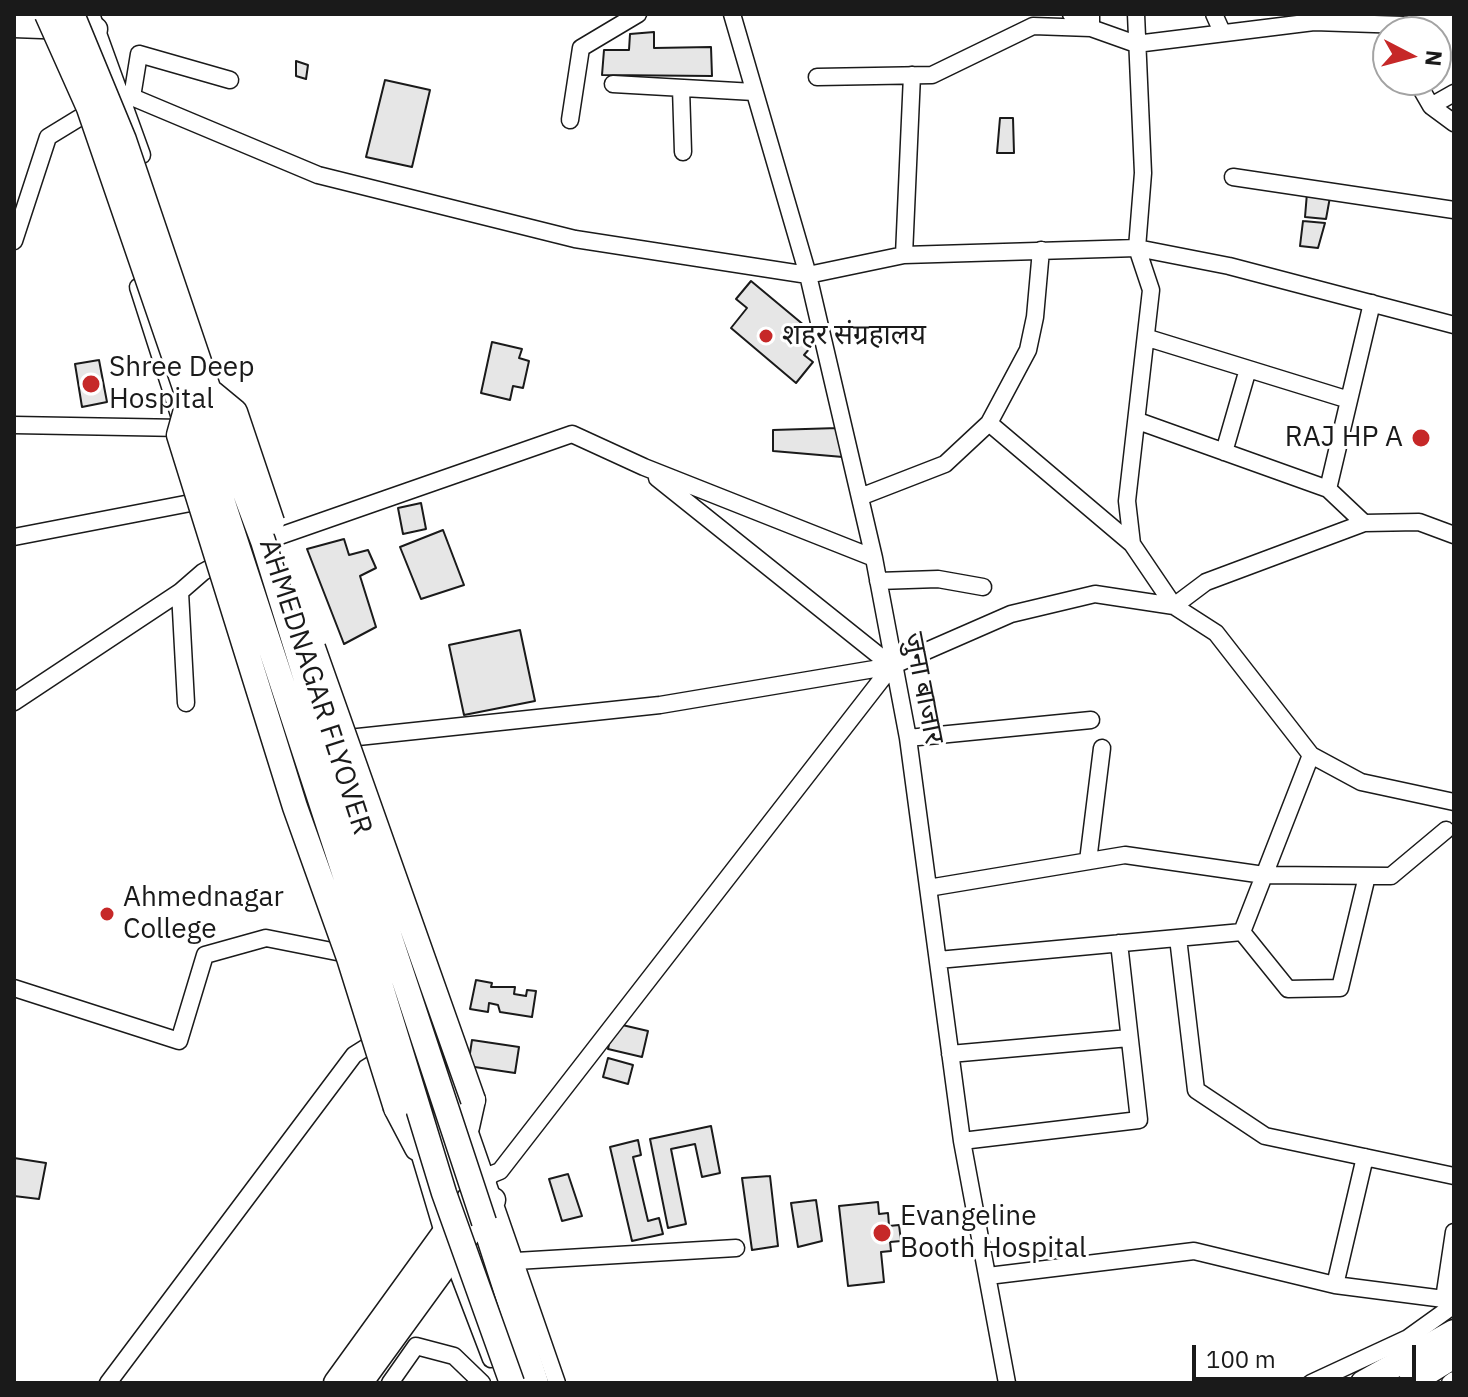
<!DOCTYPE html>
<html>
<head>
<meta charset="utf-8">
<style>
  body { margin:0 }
  #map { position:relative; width:1468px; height:1397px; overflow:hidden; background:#fff; font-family:"IBM Plex Sans",sans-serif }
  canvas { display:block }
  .frame { position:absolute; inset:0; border:16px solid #1a1a1a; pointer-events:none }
  .north { position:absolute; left:1372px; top:16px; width:80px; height:80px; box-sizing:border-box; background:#fff; border:2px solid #a3a3a3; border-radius:50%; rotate:96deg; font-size:22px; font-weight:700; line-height:32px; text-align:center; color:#1a1a1a }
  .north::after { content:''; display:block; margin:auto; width:28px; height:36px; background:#c62828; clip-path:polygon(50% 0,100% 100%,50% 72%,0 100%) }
  .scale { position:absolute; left:1192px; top:1345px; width:224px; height:36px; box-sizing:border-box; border:4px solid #1a1a1a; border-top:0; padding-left:10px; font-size:24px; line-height:28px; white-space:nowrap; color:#1a1a1a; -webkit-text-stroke:6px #fff; paint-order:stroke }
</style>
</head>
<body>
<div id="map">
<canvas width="1468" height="1397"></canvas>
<div class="frame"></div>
<div class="north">N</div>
<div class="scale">100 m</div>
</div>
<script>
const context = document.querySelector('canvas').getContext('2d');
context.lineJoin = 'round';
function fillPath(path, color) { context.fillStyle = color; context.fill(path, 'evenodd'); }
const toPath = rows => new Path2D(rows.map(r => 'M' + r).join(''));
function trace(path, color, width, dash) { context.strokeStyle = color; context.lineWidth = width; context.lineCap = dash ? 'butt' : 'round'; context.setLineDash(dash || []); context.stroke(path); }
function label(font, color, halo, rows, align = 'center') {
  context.font = font + ' "IBM Plex Sans","Noto Sans Devanagari",sans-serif'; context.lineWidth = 6; context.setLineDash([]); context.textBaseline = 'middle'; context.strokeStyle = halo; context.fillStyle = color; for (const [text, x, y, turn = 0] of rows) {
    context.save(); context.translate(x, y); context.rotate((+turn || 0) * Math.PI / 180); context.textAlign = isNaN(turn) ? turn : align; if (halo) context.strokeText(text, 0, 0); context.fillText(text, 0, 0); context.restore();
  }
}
const building = toPath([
  [654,32,654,48,711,47,712,76,602,75,604,50,629,50,630,34,654,32],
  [296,61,308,65,306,79,296,76,296,61],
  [385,80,430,90,412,167,366,157,385,80],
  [1000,118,1013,118,1014,153,997,153,1000,118],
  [1307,193,1330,197,1326,219,1305,217,1307,193],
  [1303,221,1325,223,1318,248,1300,246,1303,221],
  [751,281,805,326,797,337,810,348,804,355,813,362,796,383,731,328,747,308,736,299,751,281],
  [492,342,522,349,519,358,529,361,523,388,513,386,510,400,481,393,492,342],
  [99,360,107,402,82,407,75,364,99,360],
  [838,428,843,457,773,451,773,430,838,428],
  [421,503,426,529,403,534,398,508,421,503],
  [443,530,464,585,421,599,400,547,443,530],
  [344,539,349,555,368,550,376,568,360,576,376,627,344,644,307,549,344,539],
  [520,630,535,701,464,715,449,645,520,630],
  [476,980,492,983,491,987,515,987,514,994,526,996,527,990,536,991,532,1017,500,1012,498,1005,489,1003,488,1012,470,1009,476,980],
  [618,1024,648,1031,642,1057,608,1049,611,1034,618,1032,618,1024],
  [472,1040,519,1047,515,1073,468,1066,472,1040],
  [608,1058,633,1065,628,1084,603,1077,608,1058],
  [711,1126,720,1173,702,1177,695,1144,671,1149,686,1224,668,1228,650,1139,711,1126],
  [638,1140,641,1155,633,1157,648,1221,659,1218,663,1234,632,1241,610,1147,638,1140],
  [14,1158,46,1163,39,1199,14,1196,14,1158],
  [568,1174,582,1216,562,1221,549,1179,568,1174],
  [770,1176,778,1246,752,1250,742,1178,770,1176],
  [816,1200,822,1241,798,1247,791,1203,816,1200],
  [878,1202,879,1214,888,1213,889,1226,899,1225,901,1241,890,1242,891,1251,881,1252,884,1282,848,1286,839,1206,878,1202]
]);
fillPath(building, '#e6e6e6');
trace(building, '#1a1a1a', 2);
const minor = toPath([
  [91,14,142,155],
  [732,14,808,275,874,558,908,738,962,1141,1007,1383],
  [1071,14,1091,28,1136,44,1314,22,1404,25],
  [1136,14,1143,173,1137,248,1151,290,1127,501,1132,544,1174,606,1216,633,1311,755,1361,782,1454,802],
  [1214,14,1222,32],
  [817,77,932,75,1033,26,1091,28,1091,14],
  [1416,80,1431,106,1454,123],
  [613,84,754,92],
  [681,88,683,152],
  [132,97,139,54,230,80],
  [1431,106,1454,93],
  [570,120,581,48,638,14],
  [1233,177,1454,210],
  [14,241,48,137,84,115,132,97,318,175,575,239,808,275,904,255,1137,248,1229,266,1454,325],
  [904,255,912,75],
  [138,287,181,421],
  [1148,338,1349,400],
  [1138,421,1328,489,1372,303],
  [989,423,1132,544],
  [14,425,183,428],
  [1224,452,1248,369],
  [657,478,892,666,1011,614,1095,594,1174,606,1206,582,1364,523,1419,522,1454,535],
  [1328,489,1364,523],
  [860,497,945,464,989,423,1028,350,1035,317,1041,250],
  [14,537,206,500],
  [878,581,938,579,983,587],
  [180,592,186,703],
  [14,702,180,592,203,572,225,560,271,539,572,434,644,467,874,558],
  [908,738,1091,720],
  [339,739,660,705,892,666,500,1171,485,1177],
  [1088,861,1102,748],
  [928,888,1125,855,1264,875,1391,876,1446,830],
  [1242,932,1288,989,1340,988,1367,876],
  [1178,938,1196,1090,1265,1136,1454,1176],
  [938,960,1242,932,1311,755],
  [415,974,557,1383],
  [14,988,179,1041,205,955,266,938,352,955],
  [950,1054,1129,1038],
  [415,1139,444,1236,491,1359],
  [962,1141,1139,1120,1119,943],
  [516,1261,736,1248],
  [988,1276,1194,1251,1335,1285,1444,1299],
  [1335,1285,1365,1157],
  [1449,1306,1444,1299,1454,1232],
  [108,1383,354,1055,381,1038],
  [390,1383,416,1346,454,1356,482,1383],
  [1311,1383,1408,1338,1454,1305],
  [1450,1383,1454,1380]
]);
const major = toPath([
  [14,26,96,29]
]);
const highway = toPath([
  [396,1108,417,1148],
  [467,1127,473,1100],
  [484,1222,536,1383],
  [336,1383,485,1177],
  [360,1383,493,1200],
  [1363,1383,1454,1332],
  [1410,1383,1454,1356]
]);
trace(minor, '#1a1a1a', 19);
trace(major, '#1a1a1a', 25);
trace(highway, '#1a1a1a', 27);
trace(minor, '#fff', 16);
trace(major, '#fff', 22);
trace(highway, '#fff', 24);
const highwayBridge = toPath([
  [47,14,89,108,189,399,374,964,444,1193,512,1383],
  [72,14,124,140,229,450,263,541,328,750,484,1222],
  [212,393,235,412,272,522],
  [189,399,179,435,295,807,349,958,396,1108],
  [313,648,473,1100]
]);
trace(highwayBridge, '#1a1a1a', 27, []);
trace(highwayBridge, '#fff', 24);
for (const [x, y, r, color] of [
  [766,336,8,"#c62828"],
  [91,384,10,"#c62828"],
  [1421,438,10,"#c62828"],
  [107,914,8,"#c62828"],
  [882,1233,10,"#c62828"]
]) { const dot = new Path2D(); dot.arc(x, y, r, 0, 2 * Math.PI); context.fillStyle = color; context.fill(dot); trace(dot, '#fff', 3); }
label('28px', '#1a1a1a', '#fff', [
  ["शहर संग्रहालय",782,336],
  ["Shree Deep",109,368],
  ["Hospital",109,400],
  ["RAJ HP A",1403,438,"right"],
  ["Ahmednagar",123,898],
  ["College",123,930],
  ["Evangeline",900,1217],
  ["Booth Hospital",900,1249]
], 'left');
label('28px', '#1a1a1a', '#fff', [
  ["AHMEDNAGAR FLYOVER",315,687,72],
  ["जुना बाजार",923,688,79]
]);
</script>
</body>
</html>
